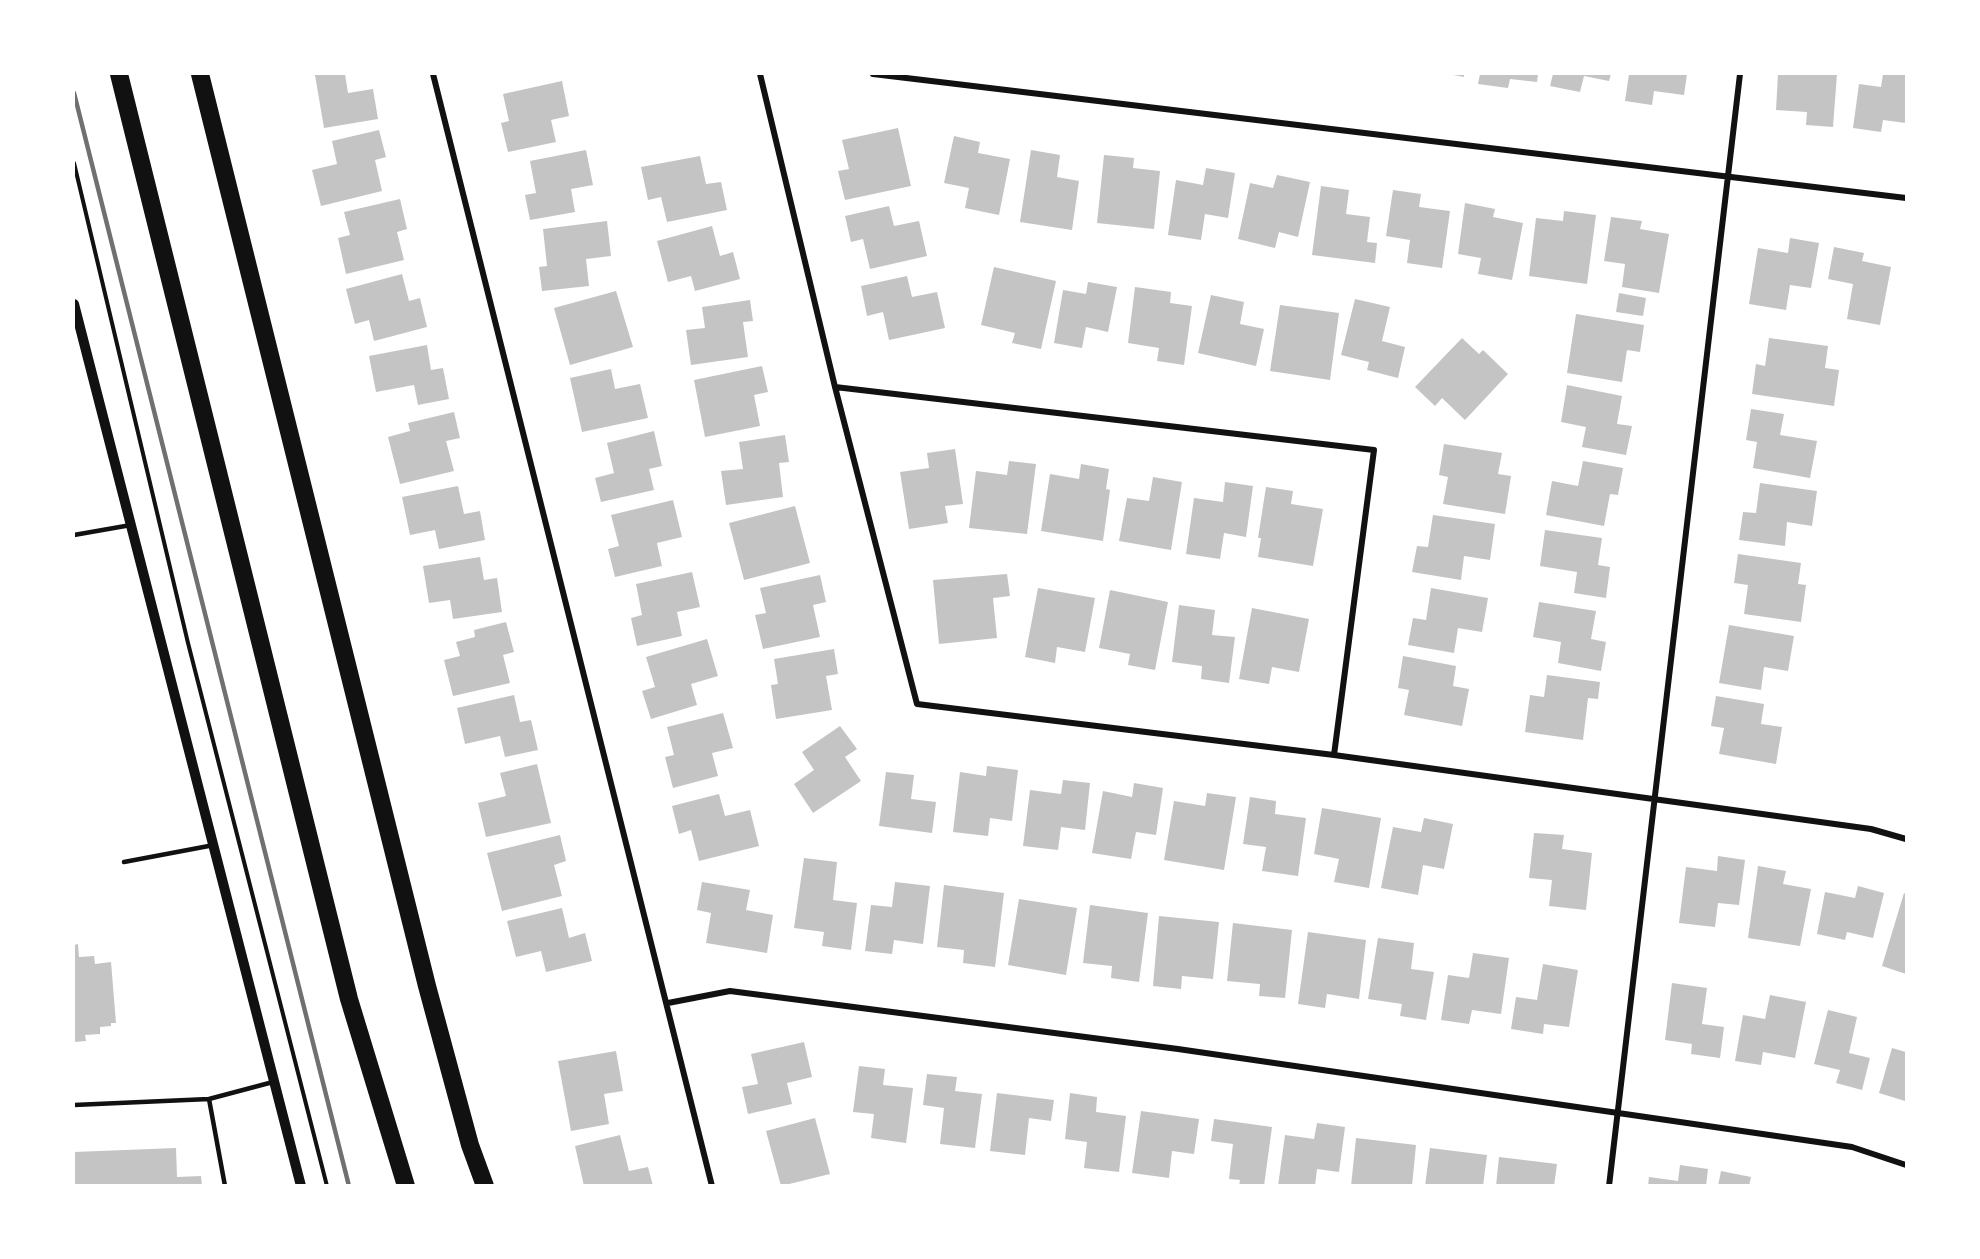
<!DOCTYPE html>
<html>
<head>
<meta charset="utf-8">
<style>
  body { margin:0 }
  #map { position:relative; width:1980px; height:1259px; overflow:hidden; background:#fff; font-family:Quicksand,sans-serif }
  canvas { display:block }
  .frame { position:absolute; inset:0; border:75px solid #fff; pointer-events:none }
</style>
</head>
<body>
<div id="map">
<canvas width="1980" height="1259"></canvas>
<div class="frame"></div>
</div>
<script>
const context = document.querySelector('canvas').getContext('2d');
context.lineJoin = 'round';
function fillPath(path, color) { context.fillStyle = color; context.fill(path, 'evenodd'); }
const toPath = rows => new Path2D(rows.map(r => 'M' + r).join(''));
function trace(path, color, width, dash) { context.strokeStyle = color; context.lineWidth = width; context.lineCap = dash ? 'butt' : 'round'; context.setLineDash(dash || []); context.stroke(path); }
fillPath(toPath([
  [345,74,348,93,373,89,378,119,324,128,315,75],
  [1448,74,1464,74,1464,77],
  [1480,74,1538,74,1537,82,1510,79,1508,88,1478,84],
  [1553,74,1611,74,1609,81,1584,76,1580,92,1550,86],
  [1629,74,1687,74,1684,95,1654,91,1652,105,1625,101],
  [1778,74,1837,74,1833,127,1806,125,1807,112,1776,110],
  [1883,74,1906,74,1906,123,1883,120,1881,132,1853,128,1859,84,1881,87],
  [562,81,569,116,551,120,556,142,508,152,501,123,509,121,503,94],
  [898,128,911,186,845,200,838,171,849,169,842,140],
  [379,130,386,157,375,160,382,191,321,206,312,170,337,164,332,141],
  [954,136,980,142,978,153,1010,159,999,215,965,208,969,188,944,183],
  [586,150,593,185,571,189,575,212,530,220,525,195,536,193,530,161],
  [1031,150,1060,155,1057,177,1079,181,1072,230,1020,222],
  [1104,155,1134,158,1133,168,1160,171,1154,229,1097,223],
  [700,156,706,184,721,182,727,210,667,222,661,197,648,200,641,167],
  [1206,168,1235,173,1228,218,1205,214,1201,240,1168,235,1176,180,1203,185],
  [1277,175,1310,182,1298,237,1279,232,1275,248,1238,239,1250,183,1273,188],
  [1321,186,1349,190,1346,214,1370,217,1367,242,1377,243,1375,263,1312,255],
  [1393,190,1421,194,1419,207,1450,211,1442,268,1407,263,1410,240,1386,236],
  [400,199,407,229,397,232,404,260,346,274,338,238,350,235,344,212],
  [1465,203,1495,209,1493,217,1523,223,1512,280,1478,274,1481,258,1458,254],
  [889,206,894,226,919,221,927,256,870,269,863,239,851,242,845,216],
  [1564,211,1596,215,1587,284,1529,276,1536,218,1563,221],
  [1611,217,1642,221,1640,229,1669,234,1659,293,1622,287,1625,264,1604,261],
  [607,221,611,256,586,259,589,286,542,291,539,267,547,266,543,229],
  [712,226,720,256,733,252,740,279,695,291,691,276,668,282,657,241],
  [1790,238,1819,243,1811,288,1790,285,1786,310,1749,304,1758,248,1788,253],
  [1834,247,1864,253,1862,261,1891,267,1880,325,1847,319,1853,284,1828,279],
  [994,267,1056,281,1041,349,1012,343,1015,333,981,325],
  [402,274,409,301,420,298,427,327,374,341,369,320,355,324,346,289],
  [907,276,912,297,937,292,945,328,889,340,883,312,867,316,861,286],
  [1088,282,1117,287,1108,332,1086,327,1082,348,1054,343,1063,290,1086,294],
  [1135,287,1171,292,1170,303,1192,306,1184,365,1157,361,1159,348,1128,343],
  [616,291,633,347,570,365,554,308],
  [1619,293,1646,298,1643,316,1616,312],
  [1211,295,1244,302,1240,324,1264,329,1256,366,1198,353],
  [1355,299,1390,307,1382,341,1405,347,1398,378,1367,370,1369,362,1341,355],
  [750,300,753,321,743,322,748,357,691,365,686,330,705,328,702,307],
  [1280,305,1339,313,1330,380,1270,371],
  [1576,314,1644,325,1640,352,1627,350,1622,382,1567,373],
  [1462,338,1479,354,1483,350,1508,374,1465,420,1442,398,1435,406,1415,387],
  [1769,338,1828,346,1825,368,1839,370,1834,406,1752,394,1756,364,1765,366],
  [427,345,431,370,443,368,449,399,418,405,414,385,376,392,369,356],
  [762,366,768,392,754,395,760,426,705,437,694,380],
  [611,369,615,389,640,384,648,418,582,432,570,378],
  [1567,385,1622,396,1617,424,1632,426,1626,455,1582,447,1586,427,1561,422],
  [1751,409,1784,414,1780,435,1817,441,1810,478,1753,468,1757,442,1746,440],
  [454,412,460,438,446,441,454,471,400,484,388,437,410,431,408,423],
  [654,431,662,466,649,469,654,490,601,502,595,478,614,473,607,443],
  [785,435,789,462,779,463,783,497,726,505,721,471,743,469,739,442],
  [1444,444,1502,453,1498,474,1511,476,1505,514,1443,504,1448,477,1439,475],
  [955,449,963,504,945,506,948,523,909,529,900,472,929,468,927,453],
  [1009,461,1036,464,1027,534,969,528,976,471,1007,475],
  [1583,461,1623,468,1618,495,1610,494,1604,526,1546,515,1552,481,1578,486],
  [1081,464,1109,469,1106,489,1110,490,1103,541,1041,531,1050,474,1079,479],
  [1153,477,1182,482,1171,550,1119,541,1127,498,1149,501],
  [1225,482,1253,486,1246,537,1224,533,1220,559,1186,554,1194,498,1223,502],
  [1760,483,1817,491,1812,526,1787,522,1785,546,1739,540,1743,512,1756,513],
  [458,486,464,514,480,511,485,540,439,549,435,530,410,535,402,497],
  [1266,487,1293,491,1291,504,1323,509,1313,566,1258,557,1261,538,1258,538],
  [673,500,682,537,657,543,662,566,615,577,608,549,619,546,611,515],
  [795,506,810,563,744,580,729,523],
  [1433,515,1495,524,1490,560,1464,556,1461,580,1412,572,1417,546,1428,547],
  [1545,530,1602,538,1598,565,1610,567,1606,598,1574,593,1577,572,1540,566],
  [1738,554,1801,563,1798,584,1806,585,1801,622,1744,614,1748,585,1734,583],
  [480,557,484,580,497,578,502,612,453,619,450,600,429,603,423,566],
  [692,572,700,607,677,612,682,636,637,646,631,618,642,615,636,584],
  [1007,574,1010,596,993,598,997,638,939,644,933,580],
  [820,575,826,602,813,605,820,637,763,649,755,615,766,613,760,588],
  [1038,588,1095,598,1085,652,1057,647,1055,663,1025,657],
  [1431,588,1488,598,1482,632,1458,628,1454,653,1408,645,1413,618,1426,620],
  [1110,590,1168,602,1155,670,1128,665,1130,654,1099,648],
  [1539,602,1596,611,1591,639,1606,642,1601,671,1558,663,1561,642,1533,637],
  [1179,605,1215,610,1212,635,1235,637,1229,683,1201,679,1202,666,1172,662],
  [1252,608,1309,619,1299,672,1272,667,1269,684,1239,679],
  [506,622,514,652,503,655,510,683,453,696,444,660,460,656,456,642,475,637,474,630],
  [1729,625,1794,636,1788,671,1764,667,1761,690,1719,683],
  [707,639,718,676,691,684,697,705,651,719,642,691,655,687,646,657],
  [834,649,838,674,826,676,832,710,776,719,771,685,778,684,774,659],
  [1403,656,1456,666,1453,686,1469,689,1462,726,1404,715,1409,690,1398,688],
  [1547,675,1600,682,1598,699,1588,698,1583,740,1525,732,1530,695,1544,697],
  [514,695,520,722,531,720,538,750,505,757,500,736,465,744,457,708],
  [1716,696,1764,704,1761,724,1782,727,1776,764,1719,754,1724,728,1711,726],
  [723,713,733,748,712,753,718,776,673,788,665,757,674,755,667,727],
  [840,726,857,749,845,757,861,781,813,813,794,784,814,770,802,752],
  [537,764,551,823,486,837,478,803,506,796,500,773],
  [987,766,1018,770,1012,821,990,818,988,836,953,832,960,772,986,776],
  [886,772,914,775,911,799,936,802,932,833,879,826],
  [1063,780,1090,783,1085,830,1061,827,1058,850,1023,846,1030,790,1061,794],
  [1134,783,1163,788,1156,835,1136,832,1131,859,1092,853,1103,791,1132,797],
  [1207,793,1236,797,1224,870,1164,860,1174,801,1205,806],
  [719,794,725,816,750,810,759,846,699,861,691,830,679,834,672,806],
  [1250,797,1276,801,1275,814,1306,818,1298,876,1262,871,1266,847,1243,844],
  [1322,808,1381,818,1369,888,1334,882,1339,859,1314,854],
  [1424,818,1453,824,1444,869,1423,865,1418,895,1381,888,1393,827,1421,832],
  [1534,833,1564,835,1562,849,1592,853,1586,910,1549,906,1552,880,1529,878],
  [560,835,566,861,554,865,562,896,502,911,487,853],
  [1718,856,1745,860,1739,905,1718,903,1715,927,1679,923,1686,867,1717,871],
  [804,858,837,862,833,900,857,903,851,950,822,946,824,932,794,928],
  [1758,866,1786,871,1783,884,1811,889,1800,946,1748,938],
  [702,882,750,890,746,910,773,915,767,953,706,943,711,913,697,910],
  [895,882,930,886,923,944,894,940,892,954,865,951,871,905,892,907],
  [944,885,1004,893,995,967,963,963,964,950,937,947],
  [1858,886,1884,893,1873,938,1847,932,1845,940,1817,934,1825,892,1855,898],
  [1904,893,1906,894,1906,974,1882,966],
  [1019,899,1077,908,1066,975,1008,965],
  [1090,905,1148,913,1139,982,1111,978,1112,966,1083,963],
  [562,908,569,938,585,933,592,961,546,972,541,951,516,957,507,921],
  [1159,916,1219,922,1213,979,1182,976,1181,989,1153,986],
  [1233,923,1292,930,1285,998,1259,996,1260,984,1227,981],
  [1308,932,1366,940,1359,999,1327,994,1325,1008,1298,1004],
  [1378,938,1414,943,1411,969,1434,972,1426,1020,1400,1016,1402,1004,1368,999],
  [78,944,79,957,94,956,95,964,111,962,116,1023,111,1023,111,1026,100,1027,100,1034,85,1035,86,1041,74,1042,74,945],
  [1473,953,1509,958,1501,1014,1472,1010,1469,1024,1441,1020,1448,975,1469,978],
  [1543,964,1578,970,1569,1027,1544,1024,1543,1034,1511,1029,1516,997,1537,1000],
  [1672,983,1707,988,1702,1024,1724,1027,1720,1058,1691,1054,1692,1044,1665,1040],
  [1770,995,1806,1002,1795,1058,1763,1052,1761,1065,1735,1061,1743,1015,1765,1019],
  [1828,1010,1857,1017,1849,1053,1870,1058,1862,1090,1836,1083,1840,1070,1814,1064],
  [804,1042,812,1077,787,1083,792,1104,748,1114,742,1087,758,1084,751,1054],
  [1892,1048,1906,1052,1905,1101,1879,1093],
  [616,1051,623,1091,604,1094,609,1124,571,1131,558,1061],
  [859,1066,885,1069,883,1085,913,1088,906,1143,871,1138,874,1114,853,1112],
  [927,1074,957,1077,955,1091,982,1094,975,1148,940,1144,944,1108,923,1105],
  [997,1093,1054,1100,1051,1121,1029,1118,1025,1155,990,1151],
  [1070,1093,1097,1097,1096,1112,1126,1116,1119,1172,1084,1168,1087,1142,1065,1139],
  [1141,1111,1199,1119,1194,1154,1172,1151,1169,1178,1132,1173],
  [815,1118,830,1174,781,1186,766,1131],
  [1214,1119,1272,1127,1264,1186,1239,1186,1240,1180,1229,1179,1233,1144,1211,1141],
  [1317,1123,1345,1127,1339,1172,1317,1169,1315,1186,1278,1186,1285,1135,1314,1139],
  [620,1135,629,1171,648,1167,653,1186,584,1186,575,1146],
  [1356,1138,1416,1145,1412,1186,1351,1186],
  [176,1148,177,1177,201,1176,202,1186,74,1186,74,1152],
  [1430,1148,1487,1155,1483,1186,1425,1186],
  [1499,1157,1557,1164,1554,1186,1496,1186],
  [1680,1165,1708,1169,1706,1186,1648,1186,1649,1177,1678,1181],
  [1721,1171,1751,1177,1749,1186,1718,1186]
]), '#c4c4c4');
trace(toPath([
  [74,163,188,643,327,1186]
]), '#111', 4);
trace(toPath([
  [74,535,131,525],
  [124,862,214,845],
  [209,1099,273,1082],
  [74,1105,209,1099,225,1186]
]), '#111', 4.5);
trace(toPath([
  [433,74,712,1186],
  [760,74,835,387,917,704,1334,755,1871,829,1906,839],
  [873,74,1906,198],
  [835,387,1374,450,1334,755],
  [668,1003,730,991,1178,1049,1852,1147,1906,1165],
  [1609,1186,1740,74]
]), '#111', 6);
trace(toPath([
  [74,304,301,1186]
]), '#111', 10);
trace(toPath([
  [119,74,349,999,406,1186],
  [200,74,427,986,470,1145,485,1186]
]), '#111', 18);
trace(toPath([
  [74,93,349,1186]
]), '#707070', 4.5);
</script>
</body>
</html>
